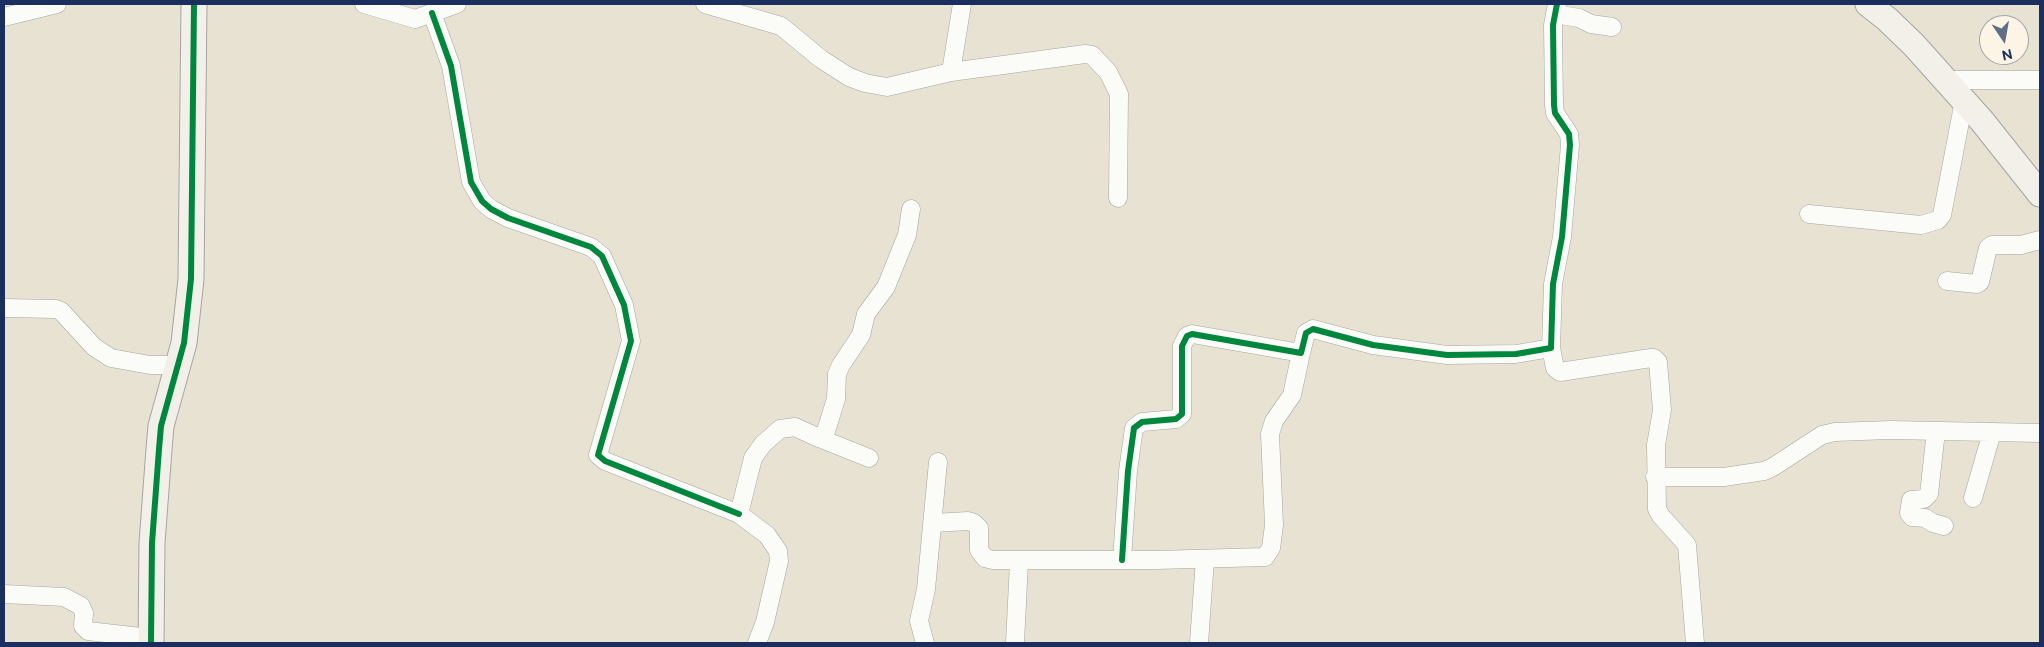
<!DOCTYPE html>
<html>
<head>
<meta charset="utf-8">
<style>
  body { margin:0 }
  #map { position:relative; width:2044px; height:647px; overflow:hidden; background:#e7e2d2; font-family:"Balsamiq Sans",sans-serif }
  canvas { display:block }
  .frame { position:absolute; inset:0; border:5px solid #1b2f5e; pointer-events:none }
  .north { position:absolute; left:1979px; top:15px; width:50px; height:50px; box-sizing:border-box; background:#fcf5e5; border:1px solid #a2a6af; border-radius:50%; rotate:168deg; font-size:14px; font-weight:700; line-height:20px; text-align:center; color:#1b2f5e }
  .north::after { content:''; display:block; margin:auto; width:18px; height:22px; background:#626e87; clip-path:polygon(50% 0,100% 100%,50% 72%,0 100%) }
</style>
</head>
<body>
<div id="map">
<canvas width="2044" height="647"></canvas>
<div class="frame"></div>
<div class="north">N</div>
</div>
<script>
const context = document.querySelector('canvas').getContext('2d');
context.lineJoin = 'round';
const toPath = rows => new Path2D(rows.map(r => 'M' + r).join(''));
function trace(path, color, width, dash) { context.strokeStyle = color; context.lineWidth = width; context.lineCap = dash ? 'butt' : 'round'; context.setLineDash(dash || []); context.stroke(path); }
const street = toPath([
  [364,4,415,19,457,4],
  [705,4,781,26,821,59,849,77,865,83,887,87,951,72,1085,54,1092,55,1108,72,1119,94,1118,198],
  [432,13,451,66,471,182,482,201,491,209,508,218,591,247,602,256,624,305,631,341,598,455,605,461,739,514],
  [1555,14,1579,18,1591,24,1612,27],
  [4,17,57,4],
  [951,72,962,4],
  [1945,80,2040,80],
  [1809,214,1921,225,1938,220,1942,215,1964,101],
  [1947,281,1977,284,1980,282,1988,248,1992,245,2021,245,2040,240],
  [4,308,56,309,61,311,94,347,111,358,150,365,179,365],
  [1551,348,1555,368,1560,372,1651,358,1654,358,1658,362,1662,410,1656,445,1657,509,1661,516,1687,545,1695,643],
  [1936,431,1929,494,1924,499,1911,500,1909,513,1912,517,1925,518,1933,523,1944,526],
  [819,438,869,458],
  [1655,477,1724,477,1764,471,1773,467,1822,435,1835,432,1890,430,2040,433],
  [1973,498,1992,432],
  [934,523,968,521,974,523,979,528,979,550,985,558,993,560,1156,560,1265,557,1271,548,1274,525,1270,434,1274,421,1292,395,1301,353],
  [1122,560,1128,471,1134,428,1142,422,1176,419,1182,414,1182,346,1187,336,1192,334,1301,353,1306,333,1313,329,1373,345,1447,355,1516,354,1551,348,1553,284,1562,237,1570,145,1569,134,1555,113,1554,105,1553,25,1557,4],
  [4,594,64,597,81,606,84,613,83,626,88,631,150,638],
  [757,643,765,622,779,561,778,551,767,535,739,514,753,458,763,444,780,429,795,427,819,438,826,431,836,399,837,374,841,365,861,335,866,314,886,287,907,235,911,209],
  [925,643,919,621,926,589,938,462],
  [1015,643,1019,562],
  [1199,643,1205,559]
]);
const secondary = toPath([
  [1868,4,1887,19,1914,45,1982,121,2040,194],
  [151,643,152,543,159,449,161,426,184,343,191,279,194,4]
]);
trace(street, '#a5a5a2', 19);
trace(secondary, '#a5a5a2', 27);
trace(street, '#fbfbf8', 18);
trace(secondary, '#f3f0ea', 25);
trace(toPath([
  [432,13,451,66,471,182,482,201,491,209,508,218,591,247,602,256,624,305,631,341,598,455,605,461,739,514],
  [1122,560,1128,471,1134,428,1142,422,1176,419,1182,414,1182,346,1187,336,1192,334,1301,353,1306,333,1313,329,1373,345,1447,355,1516,354,1551,348,1553,284,1562,237,1570,145,1569,134,1555,113,1554,105,1553,25,1557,4],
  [151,643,152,543,159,449,161,426,184,343,191,279,194,4]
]), '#00873e', 6);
</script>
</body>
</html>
